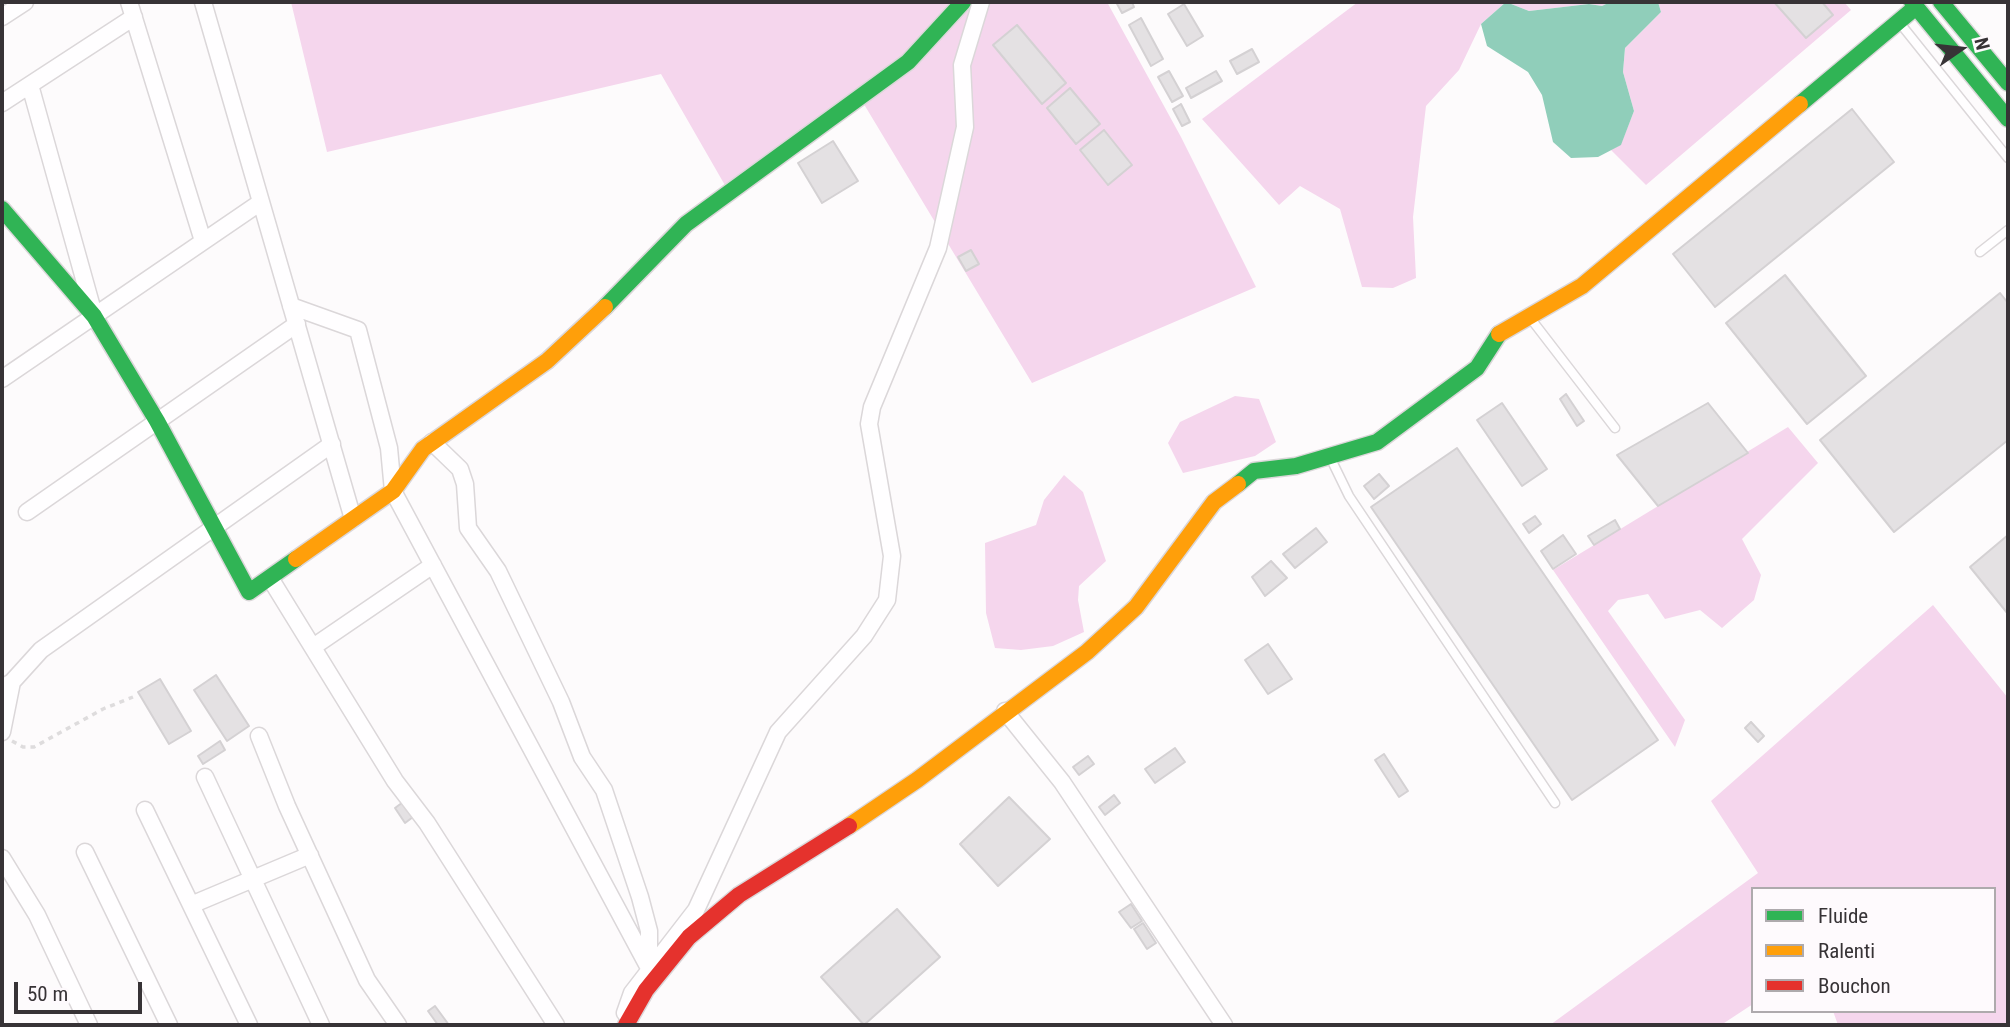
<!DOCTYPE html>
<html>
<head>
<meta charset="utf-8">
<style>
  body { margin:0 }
  #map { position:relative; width:2010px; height:1027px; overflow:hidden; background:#fdfbfc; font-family:"Roboto Condensed",sans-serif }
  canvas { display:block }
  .frame { position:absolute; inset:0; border:4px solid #373336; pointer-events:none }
  .legend { position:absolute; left:1751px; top:887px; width:245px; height:126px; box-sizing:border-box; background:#fefafd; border:2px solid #aeaaad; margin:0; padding:9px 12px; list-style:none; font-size:21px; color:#373336 }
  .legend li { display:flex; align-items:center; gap:14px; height:35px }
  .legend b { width:35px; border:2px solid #aeaaad }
  .north { position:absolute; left:1926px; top:14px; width:70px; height:70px; -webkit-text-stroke:5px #fefafd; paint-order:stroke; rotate:76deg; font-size:19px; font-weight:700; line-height:28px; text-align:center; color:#373336 }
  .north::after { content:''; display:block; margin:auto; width:24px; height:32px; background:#373336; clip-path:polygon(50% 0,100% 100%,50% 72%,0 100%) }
  .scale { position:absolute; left:14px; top:982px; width:128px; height:32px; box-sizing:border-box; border:4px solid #373336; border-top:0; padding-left:9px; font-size:21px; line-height:24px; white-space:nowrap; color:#373336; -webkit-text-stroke:5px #fefafd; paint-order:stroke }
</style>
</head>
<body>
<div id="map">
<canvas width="2010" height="1027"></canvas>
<div class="frame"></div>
<ul class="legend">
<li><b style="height:9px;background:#30b455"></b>Fluide</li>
<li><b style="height:9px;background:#ff9f0a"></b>Ralenti</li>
<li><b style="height:9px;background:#e5322d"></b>Bouchon</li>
</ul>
<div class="north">N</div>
<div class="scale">50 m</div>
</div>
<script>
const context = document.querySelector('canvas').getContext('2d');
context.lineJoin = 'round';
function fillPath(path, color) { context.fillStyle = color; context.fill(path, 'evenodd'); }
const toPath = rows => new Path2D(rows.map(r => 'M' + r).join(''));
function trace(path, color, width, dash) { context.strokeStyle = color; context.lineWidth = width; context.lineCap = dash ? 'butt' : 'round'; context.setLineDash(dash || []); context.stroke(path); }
fillPath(toPath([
  [291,2,1107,2,1181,137,1256,287,1032,383,859,96,730,194,661,74,327,152],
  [1358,2,1610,2,1602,6,1589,4,1529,11,1506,2,1481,24,1459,70,1426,106,1413,217,1416,278,1393,288,1362,287,1340,209,1300,186,1279,205,1202,119],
  [1658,2,1844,2,1851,10,1646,185,1611,150,1621,144,1634,111,1623,72,1625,48,1661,12],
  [1235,396,1259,399,1276,442,1255,456,1183,473,1168,443,1180,422],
  [1788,427,1818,463,1742,539,1761,575,1754,600,1722,628,1700,610,1665,619,1648,594,1618,600,1608,611,1685,720,1675,747,1553,570],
  [1064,475,1083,492,1106,561,1079,586,1078,600,1084,632,1053,646,1021,650,995,648,986,613,985,543,1036,525,1044,500],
  [1933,605,2008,698,2008,1025,1838,1025,1833,1011,1994,1011,1994,889,1753,889,1753,1004,1721,1025,1550,1025,1758,873,1711,801]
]), '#f5d6ed');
fillPath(toPath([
  [1506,2,1529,11,1589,4,1602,6,1610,2,1658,2,1661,12,1625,48,1623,72,1634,111,1621,145,1598,157,1571,158,1553,142,1542,95,1528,72,1487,46,1481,24]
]), '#90ceba');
const building = toPath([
  [1116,2,1132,2,1134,7,1122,13,1116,2],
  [1774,2,1822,2,1833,15,1806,38,1774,2],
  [1184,4,1203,36,1187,46,1168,14,1184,4],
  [1141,18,1163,59,1151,66,1129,25,1141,18],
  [1017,25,1066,83,1042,104,993,45,1017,25],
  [1252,49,1259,62,1237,74,1230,61,1252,49],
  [1169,71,1183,96,1172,102,1158,77,1169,71],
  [1216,71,1222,81,1191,98,1186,88,1216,71],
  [1070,88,1100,124,1076,144,1047,108,1070,88],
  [1181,104,1190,122,1182,126,1173,109,1181,104],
  [1852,109,1894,162,1715,307,1673,254,1852,109],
  [1104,130,1132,165,1108,185,1080,150,1104,130],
  [833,141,858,181,822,203,798,163,833,141],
  [971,250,979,264,966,271,958,257,971,250],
  [1785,275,1866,376,1807,424,1726,323,1785,275],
  [2000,293,2008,303,2008,440,1894,532,1820,440,2000,293],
  [1566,394,1584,421,1577,426,1560,399,1566,394],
  [1502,403,1547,469,1522,486,1477,420,1502,403],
  [1708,403,1748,453,1658,506,1617,455,1708,403],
  [1457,448,1658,740,1572,800,1371,507,1457,448],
  [1379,474,1389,486,1374,499,1364,486,1379,474],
  [1535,516,1541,524,1529,533,1523,524,1535,516],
  [1615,520,1620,529,1594,545,1588,536,1615,520],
  [1316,528,1327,542,1295,568,1283,554,1316,528],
  [1563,535,1576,554,1553,569,1541,551,1563,535],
  [2008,535,2008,614,1970,567,2008,535],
  [1271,561,1287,578,1265,596,1252,577,1271,561],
  [1268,644,1292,679,1268,694,1245,660,1268,644],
  [216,675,249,726,227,741,194,690,216,675],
  [160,679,191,731,169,744,138,692,160,679],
  [1751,722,1764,736,1758,742,1745,728,1751,722],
  [220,741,225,750,203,764,198,756,220,741],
  [1175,748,1185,762,1155,783,1145,769,1175,748],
  [1384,754,1408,791,1399,797,1375,760,1384,754],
  [1088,756,1094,764,1079,775,1073,767,1088,756],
  [1114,795,1120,803,1105,815,1099,807,1114,795],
  [1009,797,1050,839,998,886,960,844,1009,797],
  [403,802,413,817,405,823,395,808,403,802],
  [1131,904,1142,921,1131,928,1119,912,1131,904],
  [897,909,940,957,864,1025,821,977,897,909],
  [1143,923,1156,943,1147,949,1134,929,1143,923],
  [435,1006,449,1025,438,1025,428,1011,435,1006]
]);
fillPath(building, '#e4e1e3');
trace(building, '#d4d1d3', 2);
const lane = toPath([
  [1899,22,2008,158],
  [1980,252,2008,230],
  [1531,319,1615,428],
  [1330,457,1349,496,1555,803]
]);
const street = toPath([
  [129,2,203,241],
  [203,2,353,519],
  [2,17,25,2],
  [30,85,93,311],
  [2,103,134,17],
  [291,306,358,330,389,448,393,491,649,968],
  [2,379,261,202],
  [432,442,460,469,465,484,468,528,498,571,561,702,582,757,604,790,640,897,649,931,649,963],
  [27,512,297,324],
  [270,578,395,781,427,823,556,1025],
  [313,647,433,565],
  [2,688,12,682,41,650,332,444],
  [1005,711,1062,782,1224,1025],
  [2,732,12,682],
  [259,736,287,806,367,980,398,1025],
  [205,777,321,1025],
  [145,810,249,1025],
  [85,852,169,1025],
  [2,858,37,915,89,1025],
  [191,905,310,855],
  [625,1013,632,993,696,910,778,732,864,636,887,600,892,556,869,424,872,407,938,248,965,127,962,65,981,2]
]);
const fast = toPath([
  [1912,2,2008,119],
  [1941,2,2008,83],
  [1800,104,1916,7],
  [2,209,94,316,157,421,249,592,296,559],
  [605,307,686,224,908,62,963,2],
  [1238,484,1254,471,1296,466,1377,442,1477,368,1499,334]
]);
const slow = toPath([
  [1499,334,1582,286,1800,104],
  [296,559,393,491,423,449,547,361,605,307],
  [849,826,917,780,1087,652,1136,607,1214,502,1238,484]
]);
const jam = toPath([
  [626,1025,646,990,689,937,739,895,849,826]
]);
trace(lane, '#dbd7d9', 11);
trace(street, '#dbd7d9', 19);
trace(fast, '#dbd7d9', 19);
trace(slow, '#dbd7d9', 19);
trace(jam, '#dbd7d9', 19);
trace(toPath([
  [12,741,23,747,34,747,103,709,133,697]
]), '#dedcdd', 3.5, [5, 5]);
trace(lane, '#fffeff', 8);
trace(street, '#fffeff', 16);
trace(fast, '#30b455', 16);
trace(slow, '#ff9f0a', 16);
trace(jam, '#e5322d', 16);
</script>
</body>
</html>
